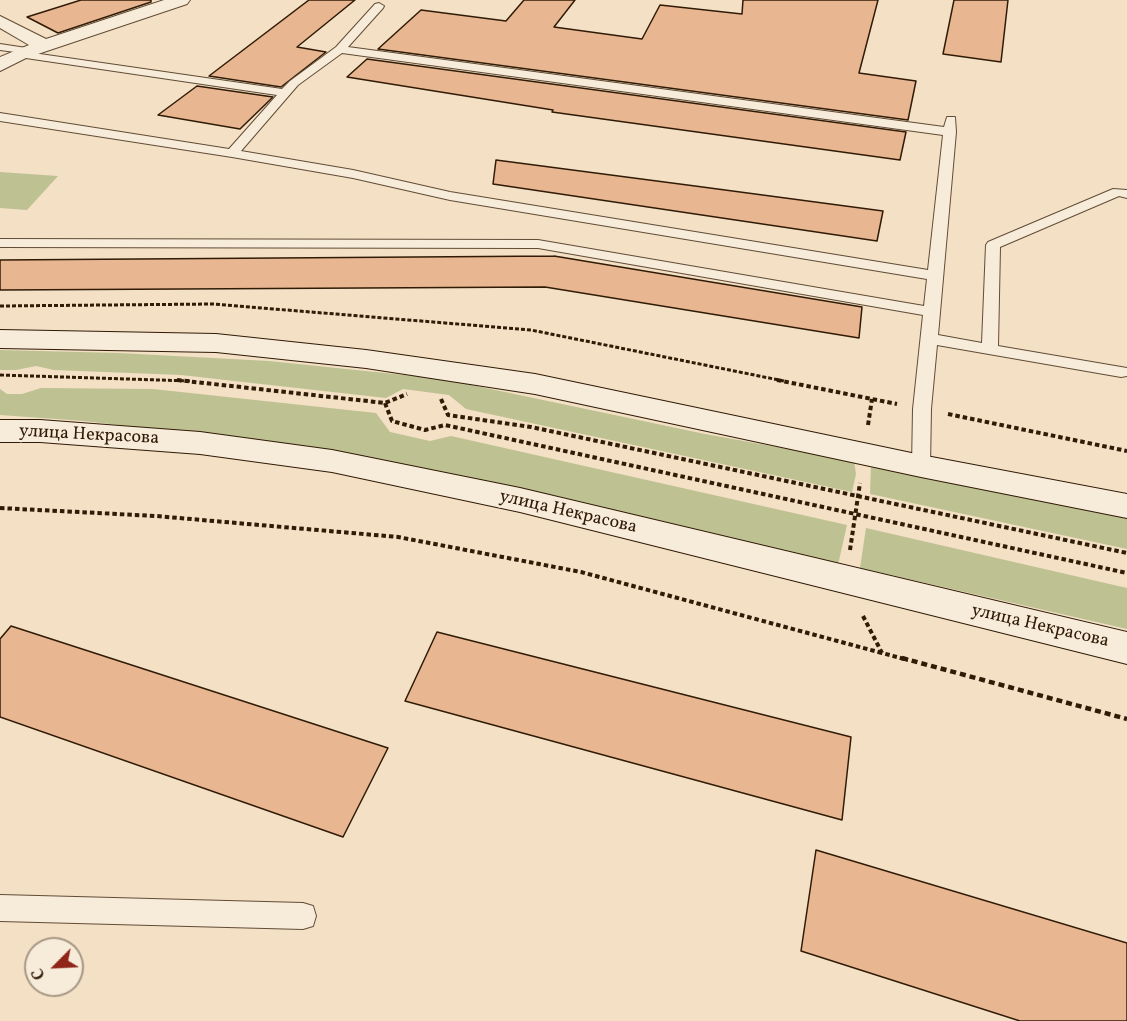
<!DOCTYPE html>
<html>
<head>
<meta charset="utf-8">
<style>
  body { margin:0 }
  #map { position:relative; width:1127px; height:1021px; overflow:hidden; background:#f3e0c5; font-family:Vollkorn,serif }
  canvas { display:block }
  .north { position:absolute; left:24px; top:937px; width:60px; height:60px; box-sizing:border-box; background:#f7ebd9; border:2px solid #a79885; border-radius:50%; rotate:246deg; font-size:16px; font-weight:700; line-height:24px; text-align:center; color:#301b06 }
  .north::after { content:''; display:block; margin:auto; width:21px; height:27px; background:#8f2418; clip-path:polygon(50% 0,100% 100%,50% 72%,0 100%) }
</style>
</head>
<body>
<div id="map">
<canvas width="1127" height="1021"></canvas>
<div class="north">С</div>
</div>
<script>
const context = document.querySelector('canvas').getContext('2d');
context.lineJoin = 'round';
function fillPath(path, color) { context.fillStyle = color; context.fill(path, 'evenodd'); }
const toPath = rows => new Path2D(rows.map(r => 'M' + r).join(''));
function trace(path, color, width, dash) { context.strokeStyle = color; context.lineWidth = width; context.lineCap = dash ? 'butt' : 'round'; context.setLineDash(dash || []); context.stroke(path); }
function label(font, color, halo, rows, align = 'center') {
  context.font = font + ' Vollkorn,serif'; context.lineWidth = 4.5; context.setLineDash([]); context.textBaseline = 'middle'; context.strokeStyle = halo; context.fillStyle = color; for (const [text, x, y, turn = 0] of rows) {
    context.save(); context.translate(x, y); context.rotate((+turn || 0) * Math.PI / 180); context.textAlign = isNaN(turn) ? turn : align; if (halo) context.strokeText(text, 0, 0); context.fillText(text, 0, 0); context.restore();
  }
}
fillPath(toPath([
  [0,172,58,176,27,210,0,208],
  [0,350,119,353,269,361,443,379,705,434,854,461,856,474,852,492,466,409,449,395,403,389,386,398,181,375,54,370,36,366,16,370,0,370],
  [41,388,153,389,376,413,390,432,430,441,451,436,847,525,838,565,557,496,338,451,84,421,0,415,0,389,7,394,22,394],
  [871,464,1127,516,1127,549,870,494],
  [866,528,1127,588,1127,629,860,568]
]), '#bec192');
const building = toPath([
  [81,0,151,0,151,2,58,33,27,17,81,0],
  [309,0,355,0,297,47,326,52,281,87,209,76,309,0],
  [524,0,575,0,554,27,642,39,660,5,742,14,743,0,878,0,859,73,916,81,908,120,378,49,421,10,506,21,524,0],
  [954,0,1008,0,1001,62,943,54,954,0],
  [367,59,906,132,900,160,552,112,553,110,347,77,367,59],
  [197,86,273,97,240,129,158,115,197,86],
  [496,160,695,186,883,211,877,241,493,184,496,160],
  [554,256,862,307,859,338,545,287,0,290,0,260,554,256],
  [11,626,388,748,343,837,0,717,0,639,11,626],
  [437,632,851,737,842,820,405,701,437,632],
  [816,850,1127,943,1127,1021,1020,1021,801,951,816,850]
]);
fillPath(building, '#e8b691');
trace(building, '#301b06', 1.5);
const lane = toPath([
  [379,3,384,6,383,8,348,47,944,127,947,117,955,117,956,132,938,335,982,343,986,245,988,242,1113,189,1127,190,1127,198,1119,196,1000,247,998,346,1121,367,1127,368,1127,376,1121,377,937,345,931,409,930,466,928,471,921,473,914,471,912,466,913,409,923,315,538,248,0,247,0,239,538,240,924,306,927,279,450,200,353,178,232,157,0,121,0,113,229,149,277,95,19,57,15,56,15,52,0,50,0,44,33,49,33,53,282,89,290,81,336,47,375,4,379,3],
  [342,53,943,135,928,270,450,192,353,170,241,151,298,85,342,53],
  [0,895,303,903,313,906,316,916,313,926,303,929,0,921,0,895]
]);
const street = toPath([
  [164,0,190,0,187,4,26,58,0,71,0,57,29,45,0,28,0,16,46,39,164,0]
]);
const secondary = toPath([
  [0,330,216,334,366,350,535,374,921,455,1127,494,1127,518,921,477,535,394,366,368,216,352,0,348,0,330],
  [0,420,40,420,200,432,332,450,520,488,1127,632,1127,664,520,512,332,472,200,454,40,442,0,442,0,420]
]);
trace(lane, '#614c36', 2);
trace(street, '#614c36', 2);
trace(secondary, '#301b06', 2);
trace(toPath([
  [0,306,213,304,531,330,784,381],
  [0,375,191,381]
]), '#301b06', 3, [4, 2]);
trace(toPath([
  [177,380,385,403,407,394],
  [777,380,897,404],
  [441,399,448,415,531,427,1127,553],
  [385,403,392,421,425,430,445,425,1127,573],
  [948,414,1127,451],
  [868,425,872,399],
  [0,508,156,516,398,537,581,572,882,653],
  [850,550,860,483],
  [863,616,882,653,908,660]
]), '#301b06', 4, [4.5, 3]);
trace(toPath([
  [902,658,1127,719]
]), '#301b06', 4.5, [6, 4]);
fillPath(lane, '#f7ebd9');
fillPath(street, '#f7ebd9');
fillPath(secondary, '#f7ebd9');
label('18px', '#301b06', '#f7ebd9', [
  ["улица Некрасова",89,436,3],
  ["улица Некрасова",568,513,13],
  ["улица Некрасова",1040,627,13]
]);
</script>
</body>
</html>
